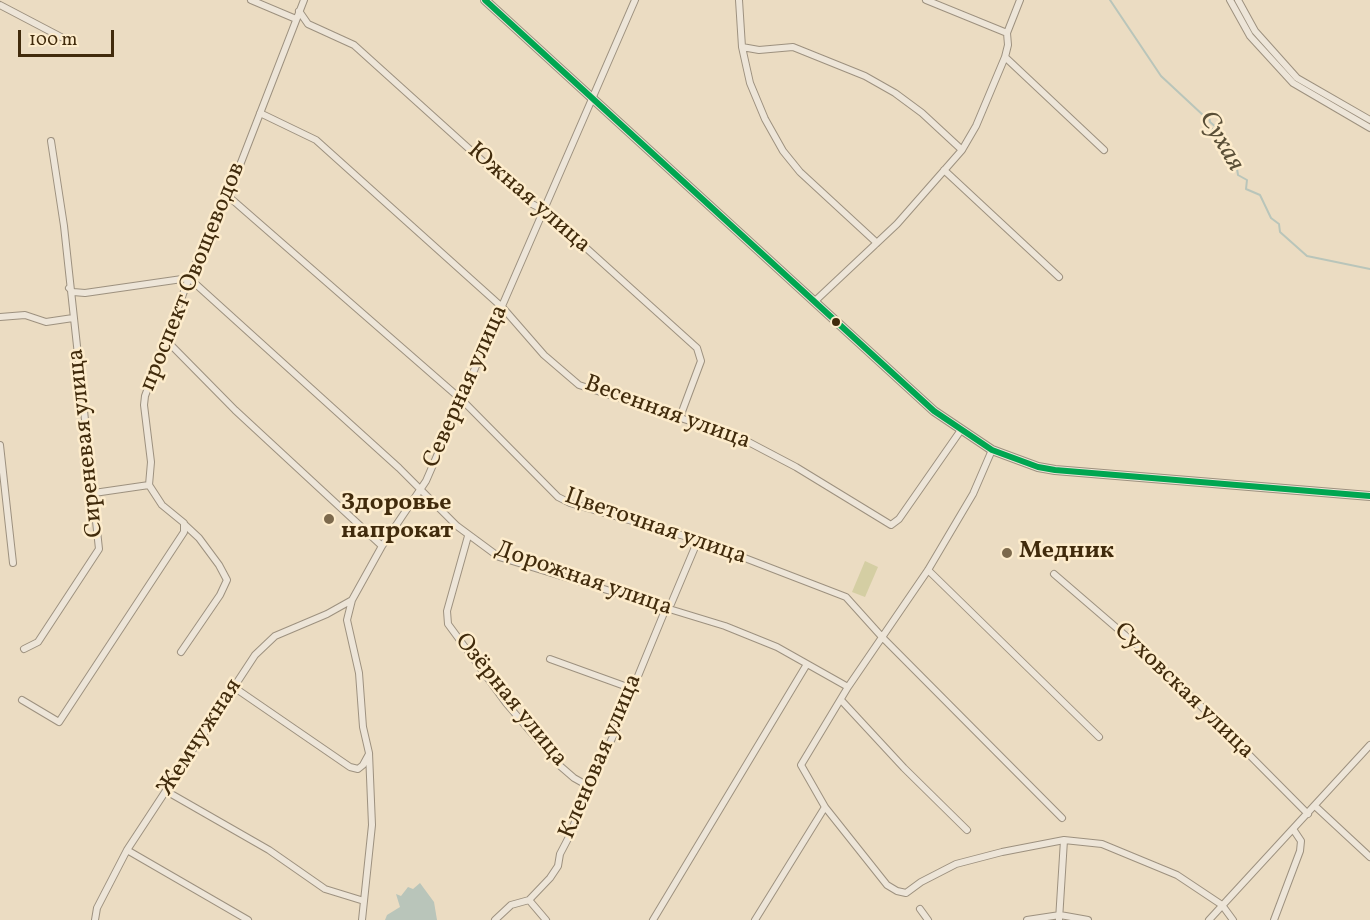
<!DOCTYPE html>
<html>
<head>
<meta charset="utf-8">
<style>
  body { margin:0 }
  #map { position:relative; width:1370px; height:920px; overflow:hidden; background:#ebdcc2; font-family:Vollkorn,serif }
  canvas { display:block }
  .scale { position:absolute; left:18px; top:30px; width:96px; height:27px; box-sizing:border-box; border:3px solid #412b0c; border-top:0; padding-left:8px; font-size:18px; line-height:21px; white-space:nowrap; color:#412b0c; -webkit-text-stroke:4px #fdeccc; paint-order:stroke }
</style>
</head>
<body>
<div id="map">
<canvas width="1370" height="920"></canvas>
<div class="scale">100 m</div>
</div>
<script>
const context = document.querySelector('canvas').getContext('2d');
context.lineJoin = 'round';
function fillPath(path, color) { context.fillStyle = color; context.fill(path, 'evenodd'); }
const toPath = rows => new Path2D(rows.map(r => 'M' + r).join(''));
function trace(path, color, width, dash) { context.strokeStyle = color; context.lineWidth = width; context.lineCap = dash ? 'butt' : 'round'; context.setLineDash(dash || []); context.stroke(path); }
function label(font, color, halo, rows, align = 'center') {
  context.font = font + ' Vollkorn,serif'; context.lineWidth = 5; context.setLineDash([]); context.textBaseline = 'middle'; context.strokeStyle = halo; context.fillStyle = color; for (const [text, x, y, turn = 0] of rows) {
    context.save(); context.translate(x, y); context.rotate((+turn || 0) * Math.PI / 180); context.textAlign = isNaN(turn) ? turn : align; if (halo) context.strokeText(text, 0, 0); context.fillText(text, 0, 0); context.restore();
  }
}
fillPath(toPath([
  [865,561,878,567,865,597,852,592]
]), '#d4cea3');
fillPath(toPath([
  [420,883,434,902,437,920,385,920,387,915,400,907,396,894,401,896,408,887,413,889]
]), '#b9c5ba');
trace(toPath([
  [1110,0,1161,76,1204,116,1209,117,1210,122,1217,128,1208,130,1215,133,1214,138,1218,140,1226,159,1236,162,1238,175,1247,180,1246,189,1260,195,1271,218,1279,224,1280,232,1307,256,1370,269]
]), '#b9c5ba', 2);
const minor = toPath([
  [251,0,296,19],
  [739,0,742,47,759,50,793,47,865,76,895,93,922,113,962,150],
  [926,0,1007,33],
  [1230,0,1250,36,1293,83,1370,128],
  [1238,0,1255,31,1297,78,1370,120],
  [0,5,61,37],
  [299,11,308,24,354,45,528,202,544,210,697,348,701,361,680,417],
  [742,47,750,83,765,119,783,151,800,172,877,243],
  [1005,57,1104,150],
  [260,113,316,140,503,308,544,355,579,385,739,437,796,467,891,525,899,519,961,430],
  [944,170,1059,277],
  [228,196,463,401,558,497,570,503,698,540,846,597,882,637,1062,818],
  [69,288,73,292,85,293,189,278,399,468,457,526,499,557,725,626,777,647,848,687],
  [814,302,897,224,962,150,976,126,1005,57,1008,45,1007,33,1020,0],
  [0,317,25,315,46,322,73,318],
  [166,340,235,410,382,546],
  [0,445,13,563],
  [992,450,973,494,928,570,848,687,801,765,825,807,887,885,897,891,906,893,921,882,956,864,1002,852,1064,840,1102,844,1177,875,1222,905,1233,920],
  [94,493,149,485],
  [468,536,447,611,448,624,506,703,559,765,574,778,590,787],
  [928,570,1099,737],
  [1054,574,1162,667,1308,814],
  [24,649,38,642,99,549,64,226,51,141],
  [181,652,220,595,227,580,219,565,199,538,184,524],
  [550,659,633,689],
  [235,688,350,767,358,769,363,765,369,754],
  [22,700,59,722,184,532,184,523,162,505,149,485,151,462,144,405,145,396,189,278,228,196,304,0],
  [841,700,904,768,967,830],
  [166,791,269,850,325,889,364,901],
  [1315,806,1370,857],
  [127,850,248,920],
  [529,900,550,878,558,866,560,854,571,833,580,807,615,732,666,608,671,604,698,540],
  [920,909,928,920],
  [95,920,97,908,127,850,255,655,275,636,327,614,352,600],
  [362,920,372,825,369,753,363,727,359,673,347,620,352,600,382,546,426,481,635,0],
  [495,920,511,905,529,900,546,920],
  [653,920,807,664],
  [755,920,825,807],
  [1027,920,1060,915,1088,920],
  [1059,920,1064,840],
  [1209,920,1370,745],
  [1274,920,1300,851,1301,841,1293,829]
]);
const tertiary = toPath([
  [485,0,934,411,992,450,1038,467,1055,470,1370,496]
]);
trace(minor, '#9d917f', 8);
trace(tertiary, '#9d917f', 10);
trace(minor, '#ede5d8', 6);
trace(tertiary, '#ede5d8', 8);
trace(toPath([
  [485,0,934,411,992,450,1038,467,1055,470,1370,496]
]), '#00a651', 6);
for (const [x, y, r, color] of [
  [836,322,5,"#412b0c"],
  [329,519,6,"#7c694c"],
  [1007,553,6,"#7c694c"]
]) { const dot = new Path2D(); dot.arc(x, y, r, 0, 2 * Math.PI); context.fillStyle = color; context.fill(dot); trace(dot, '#fdeccc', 2); }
label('24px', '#412b0c', '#fdeccc', [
  ["Южная улица",528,199,41],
  ["проспект Овощеводов",194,277,-68],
  ["Северная улица",467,387,-66],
  ["Весенняя улица",667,414,20],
  ["Сиреневая улица",87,443,-96],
  ["Цветочная улица",655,528,19],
  ["Дорожная улица",583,580,19],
  ["Суховская улица",1183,692,44],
  ["Озёрная улица",510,701,51],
  ["Жемчужная",201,738,-57],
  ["Кленовая улица",602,757,-67]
]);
label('bold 24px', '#412b0c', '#fdeccc', [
  ["Здоровье",341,505],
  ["напрокат",341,533],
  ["Медник",1019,553]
], 'left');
label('italic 26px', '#5a4f37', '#fdeccc', [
  ["Сухая",1220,142,60]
]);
</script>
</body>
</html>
